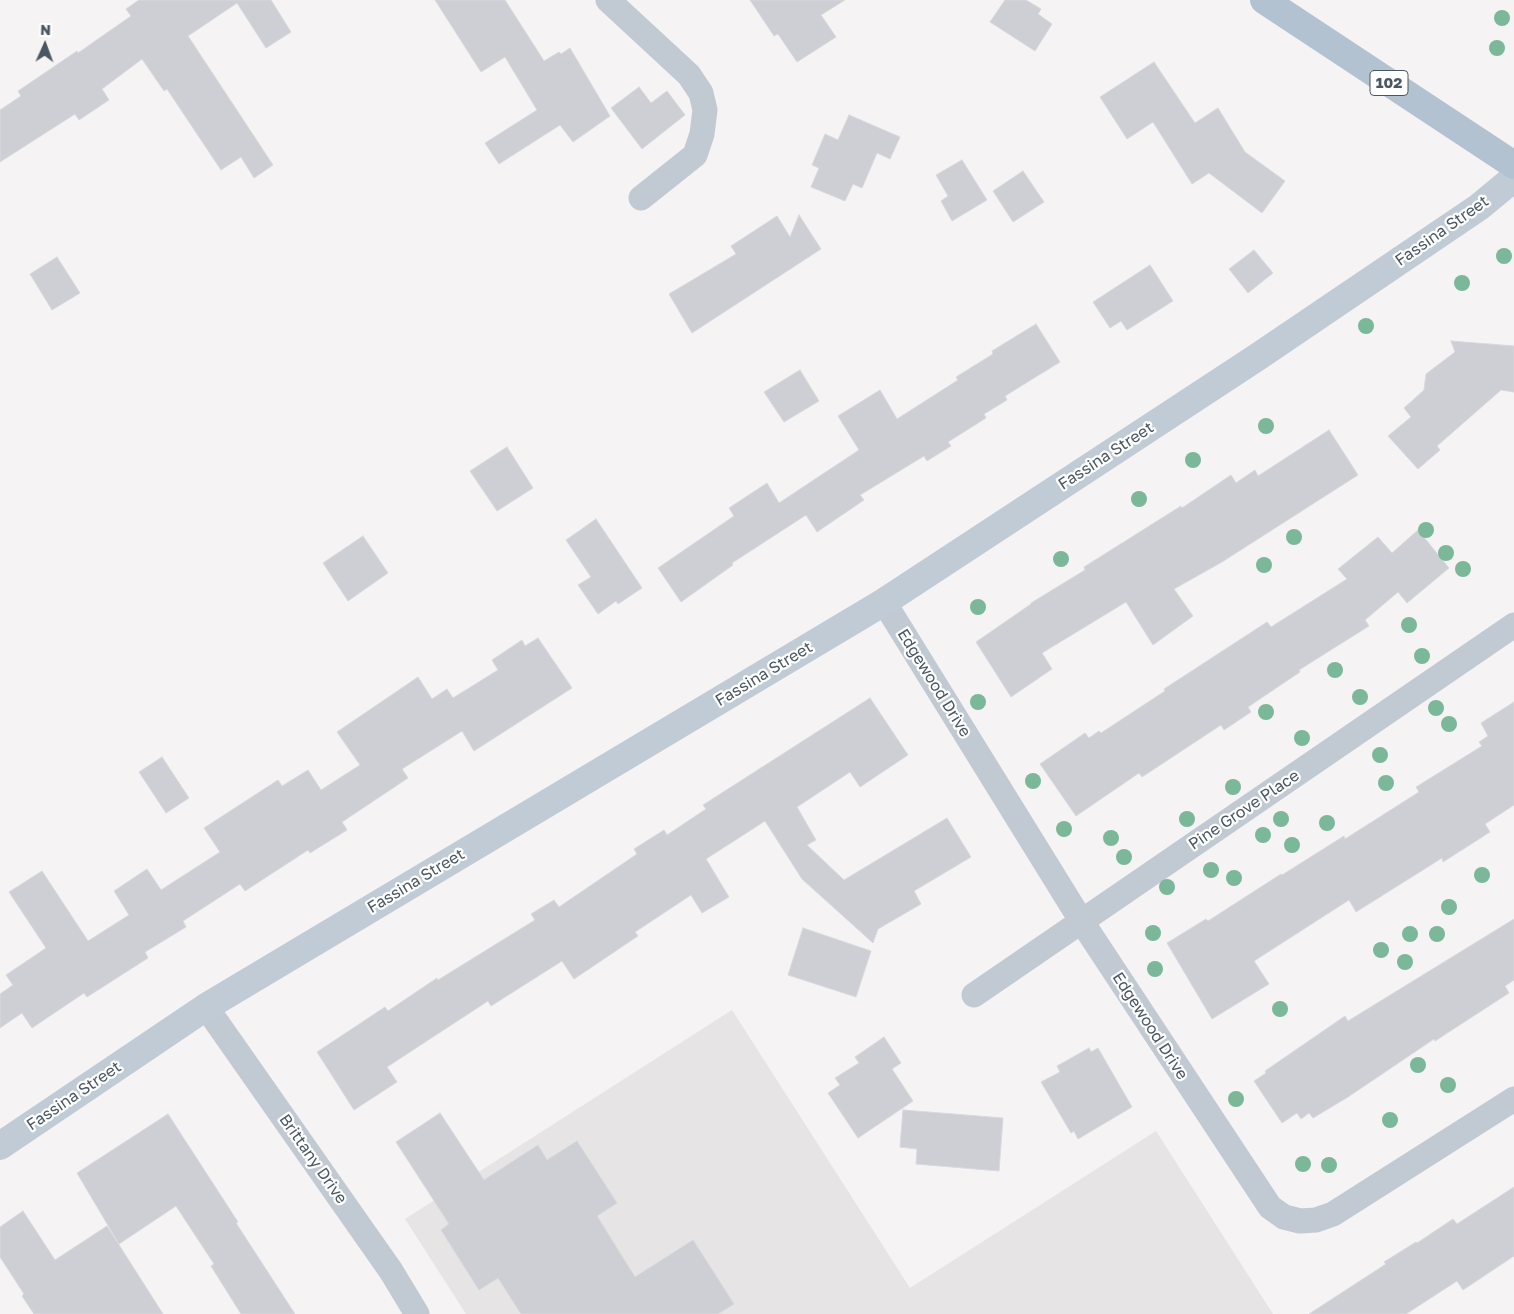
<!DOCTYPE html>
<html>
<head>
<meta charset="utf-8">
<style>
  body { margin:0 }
  #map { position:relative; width:1514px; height:1314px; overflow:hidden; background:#f5f3f3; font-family:"Golos Text",sans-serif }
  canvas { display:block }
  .north { position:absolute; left:20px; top:20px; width:50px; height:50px; -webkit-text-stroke:4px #fff; paint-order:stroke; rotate:2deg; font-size:14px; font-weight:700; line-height:20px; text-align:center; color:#4a5661 }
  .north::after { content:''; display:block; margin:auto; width:18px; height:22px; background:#4a5661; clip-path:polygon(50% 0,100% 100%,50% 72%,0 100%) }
</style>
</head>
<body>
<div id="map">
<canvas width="1514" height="1314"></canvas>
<div class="north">N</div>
</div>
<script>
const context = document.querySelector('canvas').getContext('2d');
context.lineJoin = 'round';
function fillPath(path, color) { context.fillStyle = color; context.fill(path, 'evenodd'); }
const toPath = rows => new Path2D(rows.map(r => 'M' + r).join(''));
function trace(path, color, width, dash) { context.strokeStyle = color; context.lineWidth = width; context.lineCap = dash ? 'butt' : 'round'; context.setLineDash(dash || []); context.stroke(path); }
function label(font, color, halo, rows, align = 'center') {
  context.font = font + ' "Golos Text",sans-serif'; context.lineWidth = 4.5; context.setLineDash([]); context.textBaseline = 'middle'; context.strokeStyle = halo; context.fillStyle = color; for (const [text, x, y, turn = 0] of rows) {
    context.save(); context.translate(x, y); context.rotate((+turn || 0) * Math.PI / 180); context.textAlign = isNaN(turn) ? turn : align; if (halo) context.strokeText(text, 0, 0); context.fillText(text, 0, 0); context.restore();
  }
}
fillPath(toPath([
  [732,1010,910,1288,1156,1131,1273,1314,466,1314,405,1219]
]), '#e6e4e5');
const building = toPath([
  [139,0,271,0,291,32,266,48,237,3,188,36,273,165,254,178,241,157,221,170,167,89,164,91,142,59,102,89,109,100,79,120,75,114,0,162,0,110,21,96,18,91,77,51,78,53,131,16,126,9,139,0],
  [435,0,505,0,544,61,559,52,561,54,570,48,610,116,573,142,560,125,499,164,485,143,537,110,505,57,481,72,435,0],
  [750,0,845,0,821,15,836,37,797,62,778,34,774,36,750,0],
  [1005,0,1026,0,1041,9,1038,14,1052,24,1035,51,990,22,1005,0],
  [1154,62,1195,123,1218,108,1245,152,1285,181,1262,213,1209,173,1192,184,1153,122,1127,139,1100,97,1154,62],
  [639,87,651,103,667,91,685,115,642,149,611,108,639,87],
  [849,115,900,137,890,159,877,153,862,188,853,184,845,201,811,187,819,168,812,165,825,134,838,140,849,115],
  [962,160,987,200,952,221,941,201,948,196,936,175,962,160],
  [1023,171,1044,202,1013,222,993,191,1023,171],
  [799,215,821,249,692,333,669,294,736,254,731,246,777,216,790,237,799,215],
  [1254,250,1273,273,1248,293,1229,269,1254,250],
  [57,257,80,293,52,310,30,274,57,257],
  [1150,265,1173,301,1127,330,1121,321,1110,328,1093,302,1150,265],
  [1036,324,1060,362,1005,396,1007,400,984,414,986,418,948,442,951,446,927,461,924,456,860,495,864,500,817,532,806,515,732,563,733,565,681,602,658,568,734,516,729,508,767,483,779,503,859,450,838,416,880,390,897,419,958,380,956,377,993,354,992,351,1036,324],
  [1451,341,1514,346,1514,392,1501,390,1437,446,1440,450,1418,469,1388,436,1411,417,1404,408,1424,390,1426,374,1455,352,1451,341],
  [800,370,819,401,784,422,764,392,800,370],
  [1329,430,1358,475,1222,562,1174,589,1193,616,1153,645,1126,602,1042,653,1052,669,1011,697,976,642,1031,604,1031,603,1085,570,1084,567,1181,506,1182,508,1231,475,1236,483,1255,470,1258,476,1329,430],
  [507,447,533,488,497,511,470,471,507,447],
  [596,519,642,588,618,604,616,601,598,614,578,585,591,577,566,540,596,519],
  [1418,530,1449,568,1407,603,1398,592,1365,620,1369,626,1299,670,1300,672,1248,707,1251,712,1224,730,1221,725,1142,777,1139,773,1076,816,1040,764,1085,733,1089,738,1099,731,1101,733,1165,691,1164,689,1267,622,1271,627,1347,579,1338,569,1378,537,1392,553,1418,530],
  [363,536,388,573,348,601,323,563,363,536],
  [538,638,572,688,474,751,462,731,402,769,408,778,342,822,347,830,310,853,308,850,245,891,240,884,183,921,186,927,145,952,148,958,87,997,84,993,32,1028,22,1013,0,1028,0,994,13,985,6,975,46,948,9,892,42,871,88,941,129,915,114,891,147,869,161,890,220,852,204,828,278,780,282,786,308,770,321,790,360,765,337,732,418,677,432,699,447,689,453,698,498,670,492,660,522,640,525,646,538,638],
  [870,698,908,755,860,787,850,772,797,807,816,840,807,845,844,880,947,818,971,857,914,891,921,904,878,929,873,943,802,879,765,821,706,859,729,897,702,913,691,895,635,932,638,936,574,979,562,961,491,1006,488,1001,387,1067,397,1082,354,1110,317,1052,385,1007,388,1011,437,978,438,980,535,920,531,914,554,900,559,907,637,854,634,849,664,830,667,835,706,809,703,805,870,698],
  [1514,702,1514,805,1485,824,1490,832,1443,862,1442,858,1356,912,1349,900,1254,961,1269,984,1212,1019,1167,943,1206,919,1208,921,1281,874,1282,875,1344,836,1345,839,1419,792,1416,787,1482,746,1479,742,1488,736,1481,723,1514,702],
  [162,757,189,798,166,813,139,772,162,757],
  [1514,919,1514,980,1505,986,1509,993,1435,1041,1434,1039,1348,1097,1313,1118,1309,1113,1301,1119,1297,1113,1282,1123,1254,1081,1266,1073,1265,1071,1345,1016,1348,1021,1514,919],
  [803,928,871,951,856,997,788,975,803,928],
  [884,1037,901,1063,892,1069,913,1101,858,1138,828,1093,840,1085,835,1078,859,1063,855,1057,884,1037],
  [1089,1048,1091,1052,1098,1048,1132,1107,1078,1139,1074,1131,1071,1133,1041,1082,1060,1072,1057,1066,1089,1048],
  [903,1110,1003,1118,999,1171,916,1164,917,1149,900,1147,903,1110],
  [440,1113,484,1180,538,1145,547,1160,577,1141,617,1203,597,1216,635,1277,693,1240,734,1304,718,1314,521,1314,498,1278,479,1290,441,1230,449,1224,396,1142,440,1113],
  [168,1114,238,1222,236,1223,295,1314,241,1314,211,1266,214,1264,176,1206,119,1244,77,1173,168,1114],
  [1514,1187,1514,1256,1463,1290,1457,1281,1406,1314,1309,1314,1386,1264,1384,1262,1416,1242,1417,1243,1453,1219,1457,1224,1514,1187],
  [23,1211,55,1260,107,1226,163,1314,34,1314,22,1296,24,1294,0,1257,0,1227,23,1211]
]);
fillPath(building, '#cdcfd5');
trace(building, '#d7d9de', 1);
trace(toPath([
  [608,0,689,75,701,93,705,110,702,134,695,155,641,198],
  [884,602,1082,922,1270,1207,1284,1217,1300,1221,1316,1220,1333,1214,1514,1099],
  [974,995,1514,625],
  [206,1007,391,1271,417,1314]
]), '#c1cad2', 25);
trace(toPath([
  [0,1146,206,1007,884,602,1256,358,1479,207,1514,178]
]), '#c1cbd6', 28);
trace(toPath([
  [1264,0,1514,165]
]), '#b3c2d1', 28);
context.fillStyle = '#7bb799';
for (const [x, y] of [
  [1502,18],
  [1497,48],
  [1504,256],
  [1462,283],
  [1366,326],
  [1266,426],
  [1193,460],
  [1139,499],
  [1426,530],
  [1294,537],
  [1446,553],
  [1061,559],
  [1264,565],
  [1463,569],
  [978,607],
  [1409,625],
  [1422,656],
  [1335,670],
  [1360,697],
  [978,702],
  [1436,708],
  [1266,712],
  [1449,724],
  [1302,738],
  [1380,755],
  [1033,781],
  [1386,783],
  [1233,787],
  [1187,819],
  [1281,819],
  [1327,823],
  [1064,829],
  [1263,835],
  [1111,838],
  [1292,845],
  [1124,857],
  [1211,870],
  [1482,875],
  [1234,878],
  [1167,887],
  [1449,907],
  [1153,933],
  [1410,934],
  [1437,934],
  [1381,950],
  [1405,962],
  [1155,969],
  [1280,1009],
  [1418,1065],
  [1448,1085],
  [1236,1099],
  [1390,1120],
  [1303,1164],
  [1329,1165]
]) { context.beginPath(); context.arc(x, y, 8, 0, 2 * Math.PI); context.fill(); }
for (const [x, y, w] of [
  [1389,83,38]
]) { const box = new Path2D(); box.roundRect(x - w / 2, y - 12.5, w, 25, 4); context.fillStyle = '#fff'; context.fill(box); trace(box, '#4a5661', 1); }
label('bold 15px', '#4a5661', null, [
  ["102",1389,83]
]);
label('16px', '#4a5661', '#fff', [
  ["Fassina Street",1442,231,-35],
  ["Fassina Street",1106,456,-33],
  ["Fassina Street",764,674,-31],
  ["Edgewood Drive",934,683,58],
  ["Pine Grove Place",1244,810,-34],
  ["Fassina Street",416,881,-31],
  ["Edgewood Drive",1150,1026,57],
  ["Fassina Street",74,1096,-34],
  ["Brittany Drive",313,1159,55]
]);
</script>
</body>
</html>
